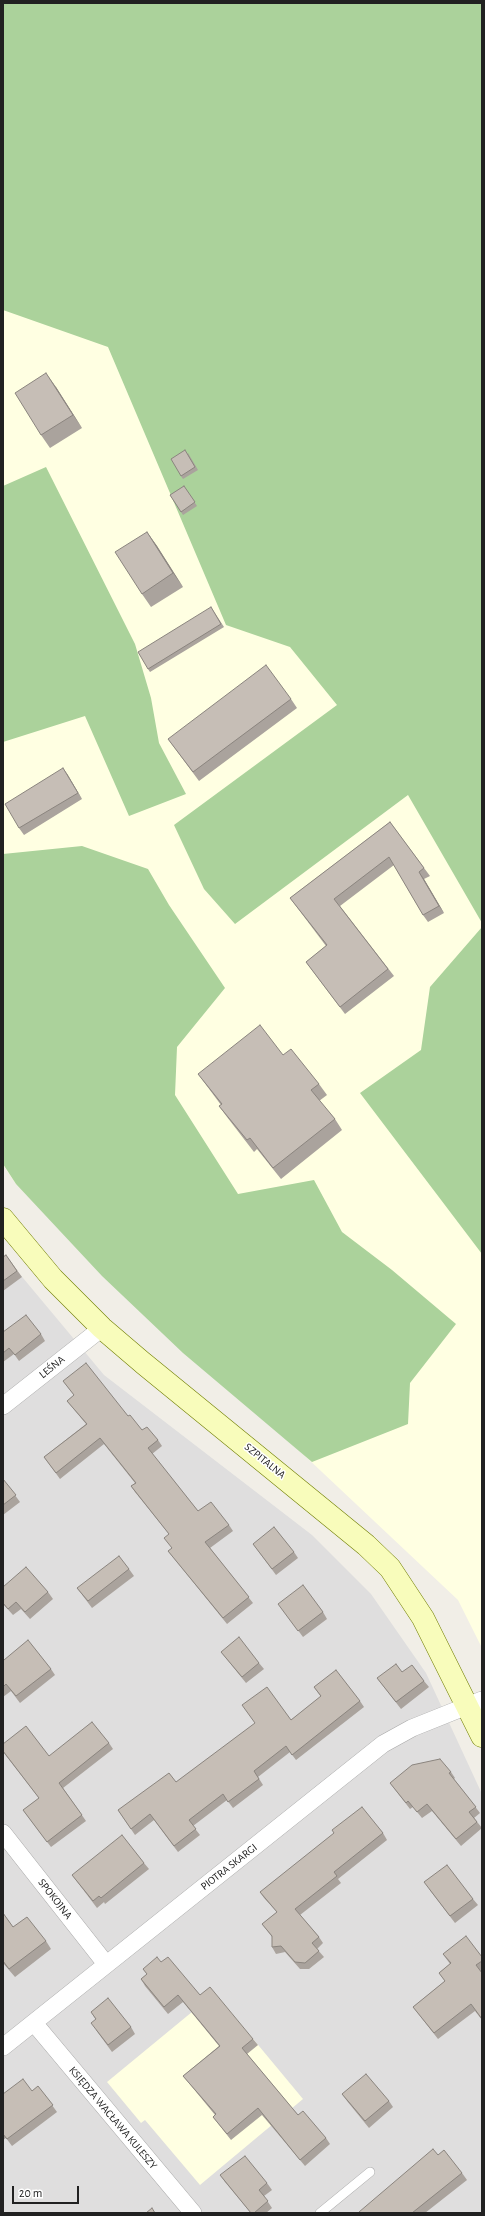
<!DOCTYPE html>
<html>
<head>
<meta charset="utf-8">
<style>
  body { margin:0 }
  #map { position:relative; width:485px; height:2216px; overflow:hidden; background:#f1eee7; font-family:"Alegreya Sans",sans-serif }
  canvas { display:block }
  .frame { position:absolute; inset:0; border:4px solid #212121; pointer-events:none }
  .scale { position:absolute; left:12px; top:2186px; width:67px; height:18px; box-sizing:border-box; border:2px solid #212121; border-top:0; padding-left:5px; font-size:12px; line-height:14px; white-space:nowrap; color:#212121; -webkit-text-stroke:3px #fff; paint-order:stroke }
</style>
</head>
<body>
<div id="map">
<canvas width="485" height="2216"></canvas>
<div class="frame"></div>
<div class="scale">20 m</div>
</div>
<script>
const context = document.querySelector('canvas').getContext('2d');
context.lineJoin = 'round';
function fillPath(path, color) { context.fillStyle = color; context.fill(path, 'evenodd'); }
const toPath = rows => new Path2D(rows.map(r => 'M' + r).join(''));
function trace(path, color, width, dash) { context.strokeStyle = color; context.lineWidth = width; context.lineCap = dash ? 'butt' : 'round'; context.setLineDash(dash || []); context.stroke(path); }
function label(font, color, halo, rows, align = 'center') {
  context.font = font + ' "Alegreya Sans",sans-serif'; context.lineWidth = 3; context.setLineDash([]); context.textBaseline = 'middle'; context.strokeStyle = halo; context.fillStyle = color; for (const [text, x, y, turn = 0] of rows) {
    context.save(); context.translate(x, y); context.rotate((+turn || 0) * Math.PI / 180); context.textAlign = isNaN(turn) ? turn : align; if (halo) context.strokeText(text, 0, 0); context.fillText(text, 0, 0); context.restore();
  }
}
fillPath(toPath([
  [3,1254,104,1375,312,1535,371,1594,426,1673,482,1794,482,2213,3,2213]
]), '#dfdede');
fillPath(toPath([
  [3,136,482,718,482,1648,458,1600,16,1184,3,1165],
  [215,1993,303,2099,200,2185,145,2120,141,2123,107,2082]
]), '#ffffe2');
fillPath(toPath([
  [3,3,482,3,482,923,408,795,235,924,204,889,174,825,337,705,290,647,226,625,108,347,3,310],
  [46,467,135,644,151,698,159,743,186,794,129,816,85,716,3,742,3,486],
  [82,846,148,869,169,905,225,988,177,1047,175,1095,238,1194,314,1180,342,1232,392,1270,456,1324,410,1383,408,1424,312,1462,183,1353,102,1276,16,1184,3,1164,3,854],
  [482,927,482,1254,360,1093,421,1050,430,987]
]), '#abd29b');
const lane = toPath([
  [320,2213,370,2172]
]);
const street = toPath([
  [3,1406,102,1328],
  [3,1833,106,1964],
  [34,2023,193,2213],
  [3,2047,383,1744,412,1728,482,1700]
]);
const secondary = toPath([
  [3,1219,53,1279,102,1328,143,1363,366,1545,390,1568,423,1618,482,1736]
]);
trace(lane, '#a8a8a8', 10);
trace(street, '#a8a8a8', 18);
trace(secondary, '#707e02', 23);
trace(lane, '#fff', 9);
trace(street, '#fff', 17);
trace(secondary, '#f8fcbb', 22);
fillPath(toPath([
  [56,387,82,428,50,448,41,435],
  [188,453,198,470,183,479,181,476],
  [184,486,197,506,183,515,170,495],
  [147,532,157,546,183,587,151,607,142,594],
  [211,607,224,627,150,672,148,669],
  [291,699,297,708,199,781,168,739],
  [63,768,82,799,24,835,19,828],
  [390,822,430,876,424,879,444,913,428,922,423,915,394,865,340,906,394,976,345,1014,306,962,326,946,290,898],
  [283,1055,319,1084,327,1095,319,1101,335,1119,342,1130,281,1179,257,1149,254,1152,227,1117,219,1106,221,1105,198,1074],
  [6,1255,22,1277,3,1291,3,1257],
  [3,1332,41,1334,45,1341,19,1361,14,1354,3,1362],
  [63,1381,128,1416,142,1430,158,1440,162,1446,152,1454,198,1511,229,1525,233,1531,210,1548,253,1603,227,1624,168,1551,172,1548,169,1534,135,1492,131,1486,135,1483,104,1444,60,1479,44,1457,86,1424,67,1401,74,1395],
  [3,1479,20,1502,3,1515],
  [253,1544,294,1552,298,1558,276,1575],
  [129,1569,134,1576,92,1608,77,1588],
  [3,1587,48,1592,53,1599,30,1619,21,1609,13,1615,3,1604],
  [283,1610,323,1612,327,1619,303,1637],
  [221,1652,259,1663,264,1669,246,1683],
  [3,1659,4,1660,51,1669,55,1675,20,1703,11,1691,3,1697],
  [402,1672,424,1681,429,1687,401,1709,377,1678],
  [314,1687,360,1701,364,1707,296,1760,290,1752,258,1777,263,1785,233,1808,227,1800,193,1826,200,1835,178,1852,154,1820,135,1835,118,1810,176,1782,291,1720,321,1697],
  [109,1743,113,1749,63,1788,86,1821,51,1847,23,1810,39,1798,3,1752,3,1744,49,1756],
  [451,1772,455,1778,454,1779,480,1813,474,1818,482,1828,461,1846,432,1811,422,1818,413,1807,410,1809,390,1783],
  [383,1833,387,1840,338,1879,341,1883,300,1915,319,1937,323,1943,317,1949,324,1957,309,1969,300,1969,285,1952,276,1954,272,1947,272,1937,262,1924,277,1912,264,1898,260,1892],
  [144,1863,149,1869,105,1904,104,1902,97,1908,72,1875],
  [429,1889,473,1899,478,1905,455,1923],
  [3,1913,13,1927,46,1941,51,1949,15,1977,3,1963],
  [443,1954,482,1957,482,1970,481,1971,482,1973,482,2020,475,2011,438,2039,413,2007,445,1981,439,1973,450,1964],
  [161,1962,200,1995,253,2039,258,2045,247,2054,298,2115,326,2138,330,2144,305,2166,262,2115,231,2140,213,2117,215,2115,188,2082,183,2076,219,2046,183,2002,168,2014,145,1986,141,1979,147,1974,143,1969],
  [91,2012,131,2027,135,2034,112,2052,96,2030,96,2020],
  [38,2086,57,2112,12,2146,6,2138,3,2140,3,2094,32,2091],
  [342,2094,389,2101,393,2107,369,2128,347,2101],
  [438,2155,462,2173,467,2180,425,2213,360,2213],
  [220,2175,267,2183,272,2190,264,2196,272,2208,266,2213,251,2213,225,2182]
]), '#aaa39d');
fillPath(toPath([
  [46,373,56,387,82,428,73,415],
  [147,532,157,546,183,587,173,573],
  [63,768,68,775,82,799,78,793],
  [419,872,424,879,444,913,439,906]
]), '#8b857f');
const building = toPath([
  [46,373,73,415,41,435,15,393,46,373],
  [185,450,195,467,181,476,171,459,185,450],
  [184,486,195,502,181,512,170,495,184,486],
  [147,532,173,573,142,594,115,552,147,532],
  [211,607,221,624,148,669,138,652,211,607],
  [266,665,291,699,193,772,168,739,266,665],
  [63,768,78,793,19,828,5,804,63,768],
  [390,822,424,868,419,872,439,906,423,915,389,857,334,899,388,969,340,1007,306,962,327,945,290,898,390,822],
  [260,1025,283,1055,291,1049,319,1084,311,1090,335,1119,273,1168,250,1138,247,1140,219,1106,222,1104,198,1074,260,1025],
  [6,1255,17,1271,3,1281,3,1257,6,1255],
  [26,1315,41,1334,15,1355,9,1348,3,1353,3,1332,26,1315],
  [86,1363,128,1416,130,1415,142,1430,147,1427,158,1440,148,1448,198,1511,211,1502,229,1525,205,1542,249,1597,223,1618,168,1551,172,1548,164,1538,169,1534,131,1486,136,1483,100,1438,56,1473,44,1457,87,1424,67,1401,74,1395,63,1381,86,1363],
  [3,1479,16,1495,3,1505,3,1479],
  [274,1527,294,1552,272,1569,253,1544,274,1527],
  [119,1556,129,1569,88,1601,77,1588,119,1556],
  [26,1567,48,1592,25,1612,16,1602,8,1609,3,1603,3,1587,26,1567],
  [303,1585,323,1612,298,1631,278,1604,303,1585],
  [239,1637,259,1663,242,1677,221,1652,239,1637],
  [28,1640,51,1669,16,1696,6,1684,3,1687,3,1659,4,1660,28,1640],
  [396,1664,402,1672,412,1665,424,1681,396,1702,377,1678,396,1664],
  [336,1670,360,1701,292,1755,286,1746,254,1771,259,1779,228,1802,223,1794,189,1820,196,1829,174,1846,150,1814,131,1829,118,1810,169,1773,176,1782,255,1723,242,1705,267,1687,291,1720,321,1696,314,1687,336,1670],
  [92,1722,109,1743,59,1783,82,1815,47,1842,23,1810,39,1798,3,1751,3,1744,26,1726,49,1756,92,1722],
  [440,1759,451,1772,449,1773,476,1807,469,1812,477,1822,456,1839,427,1804,417,1812,408,1801,406,1803,390,1783,412,1765,440,1759],
  [362,1807,383,1833,334,1872,337,1876,295,1909,319,1937,312,1943,319,1951,305,1963,295,1962,281,1946,272,1947,272,1936,262,1924,277,1912,260,1892,334,1833,332,1830,362,1807],
  [122,1835,144,1863,101,1898,99,1896,93,1901,72,1875,122,1835],
  [447,1865,473,1899,450,1916,424,1882,447,1865],
  [3,1913,13,1927,27,1917,46,1941,9,1969,3,1961,3,1913],
  [466,1936,482,1957,482,1961,476,1965,482,1973,482,2019,471,2004,434,2033,413,2007,445,1981,439,1973,451,1963,443,1954,466,1936],
  [157,1957,161,1962,168,1957,200,1995,210,1987,253,2039,242,2048,298,2115,303,2111,326,2138,300,2160,258,2108,227,2134,213,2117,216,2114,183,2076,220,2046,178,1995,164,2007,141,1979,147,1974,143,1969,157,1957],
  [108,1998,131,2027,108,2045,91,2023,96,2019,91,2012,108,1998],
  [366,2074,389,2101,365,2121,342,2094,366,2074],
  [23,2079,32,2091,38,2086,53,2105,7,2139,3,2134,3,2094,23,2079],
  [433,2149,438,2155,444,2150,462,2173,412,2213,361,2213,359,2212,433,2149],
  [245,2156,267,2183,259,2190,268,2201,254,2213,251,2213,220,2175,245,2156],
  [152,2208,155,2213,146,2213,152,2208]
]);
fillPath(building, '#c6beb6');
trace(building, '#8b857f', 1);
label('11px', '#212121', '#fff', [
  ["LEŚNA",52,1367,-39],
  ["SZPITALNA",265,1461,39],
  ["PIOTRA SKARGI",229,1867,-38],
  ["SPOKOJNA",55,1899,52],
  ["KSIĘDZA WACŁAWA KULESZY",113,2118,50]
]);
</script>
</body>
</html>
